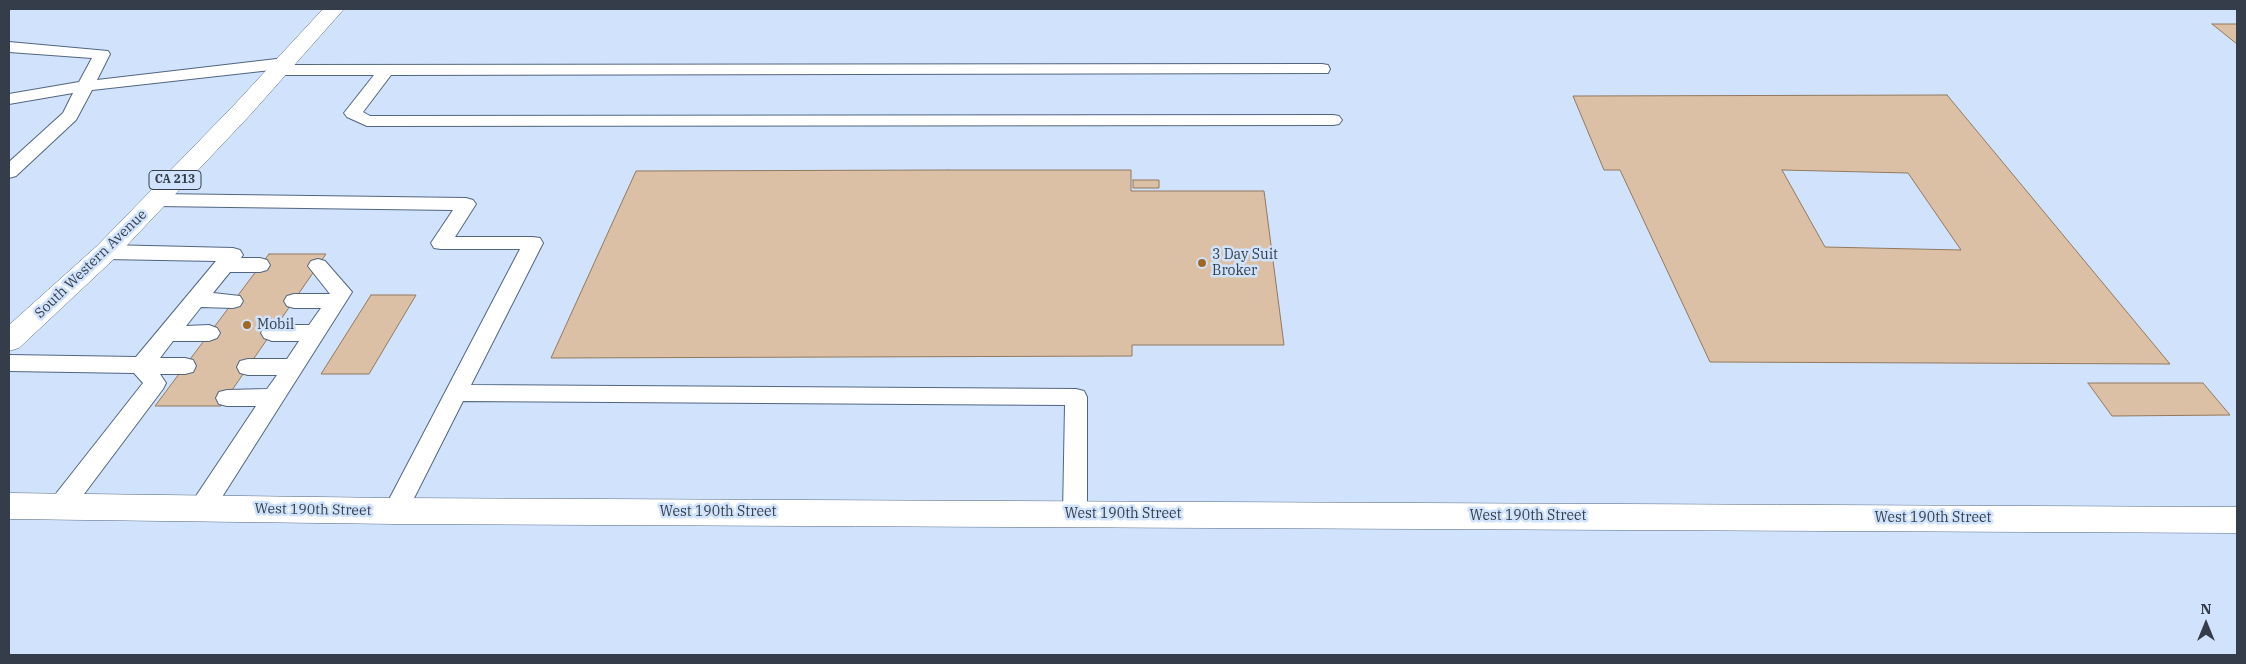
<!DOCTYPE html>
<html>
<head>
<meta charset="utf-8">
<style>
  body { margin:0 }
  #map { position:relative; width:2246px; height:664px; overflow:hidden; background:#d1e3fc; font-family:"IBM Plex Serif",serif }
  canvas { display:block }
  .frame { position:absolute; inset:0; border:10px solid #343d49; pointer-events:none }
  .north { position:absolute; left:2181px; top:599px; width:50px; height:50px; -webkit-text-stroke:4px #d1e3fc; paint-order:stroke; rotate:0deg; font-size:14px; font-weight:700; line-height:20px; text-align:center; color:#343d49 }
  .north::after { content:''; display:block; margin:auto; width:18px; height:22px; background:#343d49; clip-path:polygon(50% 0,100% 100%,50% 72%,0 100%) }
</style>
</head>
<body>
<div id="map">
<canvas width="2246" height="664"></canvas>
<div class="frame"></div>
<div class="north">N</div>
</div>
<script>
const context = document.querySelector('canvas').getContext('2d');
context.lineJoin = 'round';
function fillPath(path, color) { context.fillStyle = color; context.fill(path, 'evenodd'); }
const toPath = rows => new Path2D(rows.map(r => 'M' + r).join(''));
function trace(path, color, width, dash) { context.strokeStyle = color; context.lineWidth = width; context.lineCap = dash ? 'butt' : 'round'; context.setLineDash(dash || []); context.stroke(path); }
function label(font, color, halo, rows, align = 'center') {
  context.font = font + ' "IBM Plex Serif",serif'; context.lineWidth = 5; context.setLineDash([]); context.textBaseline = 'middle'; context.strokeStyle = halo; context.fillStyle = color; for (const [text, x, y, turn = 0] of rows) {
    context.save(); context.translate(x, y); context.rotate((+turn || 0) * Math.PI / 180); context.textAlign = isNaN(turn) ? turn : align; if (halo) context.strokeText(text, 0, 0); context.fillText(text, 0, 0); context.restore();
  }
}
const building = toPath([
  [2212,24,2237,24,2237,44,2212,24],
  [1947,95,2170,364,1710,362,1620,170,1604,170,1573,96,1947,95],
  [1782,170,1908,173,1961,250,1825,247,1782,170],
  [948,170,1131,170,1131,191,1264,191,1284,345,1132,345,1132,356,551,358,636,171,948,170],
  [1133,180,1159,180,1159,188,1133,188,1133,180],
  [269,254,326,254,221,406,155,406,269,254],
  [371,295,416,295,369,374,321,374,371,295],
  [2088,383,2203,383,2230,415,2112,416,2088,383]
]);
fillPath(building, '#dcc0a5');
trace(building, '#91785e', 1);
const service = toPath([
  [9,42,108,51,110,54,97,80,285,58,291,59,293,63,292,65,1322,64,1328,65,1330,69,1328,73,391,75,363,112,370,116,1333,115,1339,116,1342,120,1339,124,1333,125,367,126,347,117,344,113,374,75,279,75,273,74,271,70,92,90,76,120,16,176,9,178,9,162,63,113,73,93,9,104,9,94,79,82,92,58,9,52,9,42],
  [156,194,466,198,473,200,476,204,455,237,533,237,540,238,543,243,471,385,1076,389,1084,391,1087,397,1087,513,1084,520,1075,523,1066,520,1063,513,1065,405,463,401,404,518,395,521,386,518,383,511,520,249,441,249,434,248,431,243,453,210,156,206,149,204,147,200,149,196,156,194],
  [106,245,233,248,240,250,243,255,241,258,260,258,267,260,270,265,267,270,260,272,230,272,213,293,240,296,243,301,240,306,233,308,201,307,186,326,209,325,217,328,220,333,217,338,209,341,173,341,160,358,185,358,193,360,196,366,193,372,185,374,160,374,166,383,163,389,69,514,60,517,51,514,48,507,51,500,143,383,134,373,9,371,9,355,136,357,216,261,106,259,99,257,96,252,99,247,106,245],
  [318,259,325,261,352,292,210,516,201,519,192,516,189,509,192,502,256,406,227,406,219,404,216,398,219,392,227,390,267,389,277,375,248,375,240,373,237,367,240,361,248,359,287,359,299,341,272,341,264,338,261,333,264,328,272,325,309,325,321,308,294,308,287,306,284,301,287,296,294,294,330,294,308,266,311,261,318,259]
]);
const primary = toPath([
  [323,9,344,9,251,114,115,258,19,348,9,351,9,325,97,246,235,104,323,9],
  [9,493,395,498,2237,507,2237,533,395,524,9,519,9,493]
]);
trace(service, '#526580', 2);
trace(primary, '#526580', 1);
fillPath(service, '#fff');
fillPath(primary, '#fff');
for (const [x, y, r, color] of [
  [1202,263,5,"#a06825"],
  [247,325,5,"#a06825"]
]) { const dot = new Path2D(); dot.arc(x, y, r, 0, 2 * Math.PI); context.fillStyle = color; context.fill(dot); trace(dot, '#d1e3fc', 2); }
for (const [x, y, w] of [
  [175,180,52]
]) { const box = new Path2D(); box.roundRect(x - w / 2, y - 9.5, w, 19, 4); context.fillStyle = '#d1e3fc'; context.fill(box); trace(box, '#343d49', 1); }
label('bold 12px', '#343d49', null, [
  ["CA 213",175,180]
]);
label('14px', '#343d49', '#d1e3fc', [
  ["3 Day Suit",1212,255],
  ["Broker",1212,271],
  ["Mobil",257,325]
], 'left');
label('14px', '#343d49', '#d1e3fc', [
  ["South Western Avenue",91,264,-44],
  ["West 190th Street",313,510,1],
  ["West 190th Street",718,512],
  ["West 190th Street",1123,514],
  ["West 190th Street",1528,516],
  ["West 190th Street",1933,518]
]);
</script>
</body>
</html>
